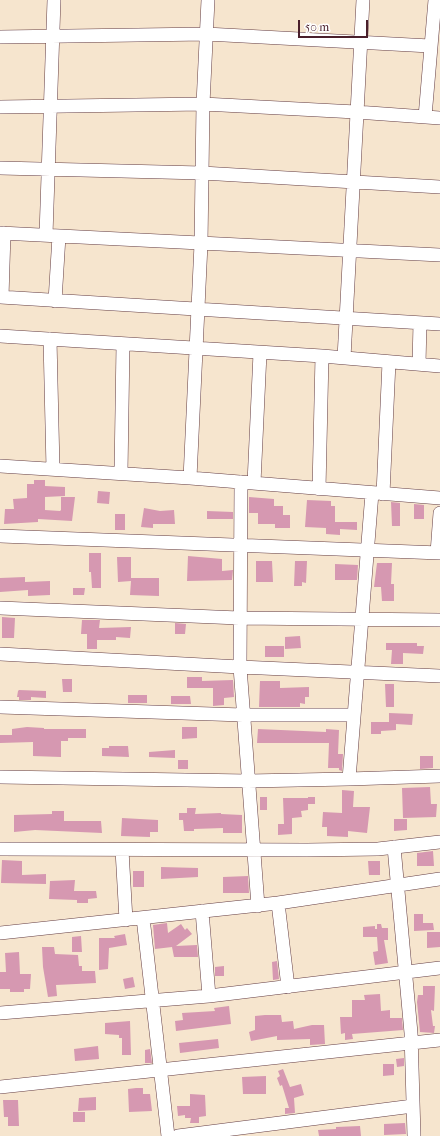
<!DOCTYPE html>
<html>
<head>
<meta charset="utf-8">
<style>
  body { margin:0 }
  #map { position:relative; width:440px; height:1136px; overflow:hidden; background:#f6e5ce; font-family:"IM FELL French Canon",serif }
  canvas { display:block }
  .scale { position:absolute; left:298px; top:20px; width:70px; height:18px; box-sizing:border-box; border:2px solid #4a1f2b; border-top:0; padding-left:5px; font-size:12px; line-height:14px; white-space:nowrap; color:#4a1f2b; -webkit-text-stroke:3px #fff; paint-order:stroke }
</style>
</head>
<body>
<div id="map">
<canvas width="440" height="1136"></canvas>
<div class="scale">50 m</div>
</div>
<script>
const context = document.querySelector('canvas').getContext('2d');
context.lineJoin = 'round';
function fillPath(path, color) { context.fillStyle = color; context.fill(path, 'evenodd'); }
const toPath = rows => new Path2D(rows.map(r => 'M' + r).join(''));
function trace(path, color, width, dash) { context.strokeStyle = color; context.lineWidth = width; context.lineCap = dash ? 'butt' : 'round'; context.setLineDash(dash || []); context.stroke(path); }
fillPath(toPath([
  [34,480,45,480,45,486,65,487,65,496,45,497,45,510,60,511,61,510,61,497,75,497,72,521,38,519,38,522,4,524,5,509,14,509,13,499,27,498,27,484,34,484],
  [98,491,110,492,109,504,97,503],
  [249,497,274,499,274,506,283,506,283,515,290,515,290,528,275,528,275,524,258,524,258,513,249,513],
  [307,500,331,501,331,506,335,506,335,522,357,522,357,530,340,529,340,535,326,534,326,528,305,527],
  [391,502,400,503,400,526,392,526],
  [414,504,424,505,424,519,414,519],
  [144,508,160,511,174,510,175,524,153,524,153,528,141,527],
  [207,511,233,512,233,519,207,519],
  [115,514,125,514,125,530,115,530],
  [89,553,101,553,101,588,92,588,91,572,89,572],
  [188,556,222,559,222,571,233,570,232,580,187,581],
  [117,557,131,557,131,578,159,578,159,596,130,595,131,581,118,582],
  [256,561,272,561,273,582,256,582],
  [295,561,307,561,306,583,302,582,302,586,294,586],
  [377,563,392,563,391,584,394,584,394,601,382,601,381,587,374,587],
  [335,564,358,565,357,580,335,580],
  [25,577,25,582,50,581,50,595,28,596,28,590,0,592,0,578],
  [73,588,85,588,84,595,73,595],
  [2,617,15,618,14,638,2,638],
  [82,620,100,620,99,628,131,627,130,638,116,637,116,640,97,640,97,649,87,649,87,634,81,634],
  [175,623,186,624,185,634,175,634],
  [300,636,301,648,285,649,285,637],
  [386,643,417,643,417,646,424,646,423,654,403,653,403,664,391,664,392,650,386,650],
  [265,646,284,646,284,657,265,657],
  [187,677,202,677,202,681,233,680,234,697,224,698,224,705,213,706,213,688,187,688],
  [62,679,72,679,72,692,63,692],
  [260,681,280,681,280,688,309,687,309,697,305,697,305,704,300,703,300,707,259,707],
  [385,684,394,684,394,707,386,707],
  [19,690,46,691,46,698,31,697,31,700,19,700,19,697,17,697,18,691],
  [128,695,147,695,147,703,128,703],
  [171,696,190,696,191,704,171,704],
  [389,713,413,714,412,725,396,724,396,730,381,731,381,734,371,734,371,722,389,722],
  [27,727,44,728,44,729,86,729,86,738,68,738,68,741,61,741,61,757,33,756,33,742,0,743,0,735,12,735,12,729],
  [182,727,197,727,197,738,182,739],
  [258,729,326,732,326,729,339,730,338,754,343,754,342,771,339,770,339,768,328,768,329,743,257,743],
  [109,746,128,746,129,757,102,756,102,748,109,748],
  [175,750,175,758,149,757,149,752],
  [420,756,433,756,433,768,420,769],
  [178,760,188,760,188,769,178,769],
  [430,787,431,804,437,804,436,817,403,818,402,788],
  [342,790,354,791,353,807,370,807,367,833,348,831,348,837,327,836,327,827,322,827,323,812,342,813],
  [260,797,267,797,267,810,260,810],
  [308,797,315,797,315,804,308,804],
  [283,798,308,798,308,810,301,811,302,817,292,818,292,834,278,835,278,824,284,824],
  [187,808,196,808,195,814,221,813,221,814,242,815,242,833,223,833,223,828,194,829,194,831,184,831,183,820,179,820,179,813,187,813],
  [52,811,64,811,64,821,101,821,102,833,35,830,14,832,14,815,52,814],
  [122,818,158,820,158,832,150,832,150,837,121,836],
  [394,819,407,819,407,830,394,831],
  [433,851,434,866,417,866,417,853],
  [2,860,22,861,22,875,46,874,46,884,1,883],
  [368,861,380,861,380,875,369,875],
  [161,867,198,868,198,877,161,879],
  [133,871,144,871,144,887,133,887],
  [248,876,249,893,223,893,223,877],
  [75,880,74,891,96,891,97,898,88,899,88,903,77,903,77,900,49,899,50,881],
  [414,914,423,914,423,923,433,923,434,930,414,931],
  [167,923,168,933,181,924,185,930,187,928,192,934,176,946,197,945,198,957,174,957,172,947,155,949,153,925],
  [377,924,381,924,382,928,388,928,388,940,384,940,388,963,375,965,373,952,378,951,377,937,363,937,363,927,375,926,375,929,377,929],
  [427,932,440,932,440,947,427,948],
  [125,934,127,945,109,948,108,969,99,970,99,938,115,938,114,936],
  [81,936,82,952,72,952,72,937],
  [42,947,54,947,55,954,78,955,79,966,82,966,82,971,95,971,96,983,56,985,57,996,48,997,43,967],
  [19,952,20,974,31,974,30,989,24,989,24,992,10,992,10,989,0,989,0,972,6,972,5,953],
  [277,961,279,979,273,980,272,962],
  [224,966,224,976,215,976,215,967],
  [133,977,135,987,125,989,123,979],
  [423,986,435,986,434,1011,431,1010,433,1026,435,1026,434,1033,420,1032,417,1002,418,995,423,995],
  [380,994,381,1011,390,1010,390,1018,402,1018,403,1030,352,1034,353,1039,345,1040,345,1033,341,1034,340,1017,352,1017,352,1000,365,1000,364,995],
  [229,1006,231,1024,176,1031,175,1021,183,1020,182,1013,215,1011,214,1008],
  [265,1015,281,1015,282,1022,293,1021,294,1029,312,1025,324,1025,325,1044,310,1045,310,1039,277,1040,277,1036,251,1041,249,1032,255,1030,255,1016],
  [130,1021,131,1055,122,1055,122,1038,119,1038,119,1035,105,1034,105,1023],
  [218,1039,219,1048,180,1053,179,1043],
  [98,1046,99,1059,75,1061,74,1049],
  [150,1049,152,1063,145,1063,145,1050],
  [404,1058,404,1066,397,1067,396,1059],
  [383,1064,394,1064,394,1075,383,1076],
  [283,1069,290,1087,301,1084,304,1095,294,1098,295,1113,285,1114,285,1108,289,1108,282,1085,280,1086,277,1078,280,1076,278,1071],
  [266,1076,266,1094,243,1094,242,1077],
  [136,1088,143,1088,143,1094,150,1094,152,1111,129,1112,128,1089],
  [190,1094,205,1095,206,1116,199,1117,199,1123,190,1123,191,1118,185,1118,185,1115,178,1116,177,1106,190,1106],
  [96,1097,96,1110,78,1111,79,1098],
  [3,1100,18,1100,19,1126,8,1126,8,1117,4,1117],
  [73,1112,85,1112,85,1122,73,1122],
  [405,1123,406,1134,384,1135,384,1124],
  [360,1126,361,1136,319,1136,318,1130,336,1129,336,1127]
]), '#d698b1');
const minor = toPath([
  [0,37,206,34,430,46],
  [0,107,203,104,356,112,440,118],
  [425,117,435,0],
  [0,168,202,173,440,187],
  [0,233,440,255],
  [46,235,54,0],
  [0,297,440,324],
  [2,297,4,233],
  [55,301,59,236],
  [0,336,322,356,440,366],
  [50,339,53,469],
  [344,358,363,0],
  [419,364,420,323],
  [0,466,190,478,440,498],
  [121,473,123,344],
  [190,478,201,244,203,104,208,0],
  [241,482,240,667,258,906],
  [254,483,260,353],
  [319,489,322,356],
  [383,494,389,362],
  [0,536,440,553],
  [437,553,440,513],
  [0,608,239,618,440,620],
  [0,654,240,667,440,676],
  [0,707,243,715,354,715],
  [0,777,248,781,349,779,372,493],
  [349,779,440,776],
  [394,847,411,1033,414,1136],
  [0,849,307,850,378,849,440,842],
  [122,850,126,920],
  [278,903,288,987],
  [202,911,209,996],
  [143,918,168,1136],
  [0,933,278,903,440,879],
  [0,1013,209,996,440,968],
  [0,1087,440,1040],
  [178,1136,413,1106]
]);
trace(minor, '#643d43', 14);
trace(minor, '#fff', 13);
</script>
</body>
</html>
